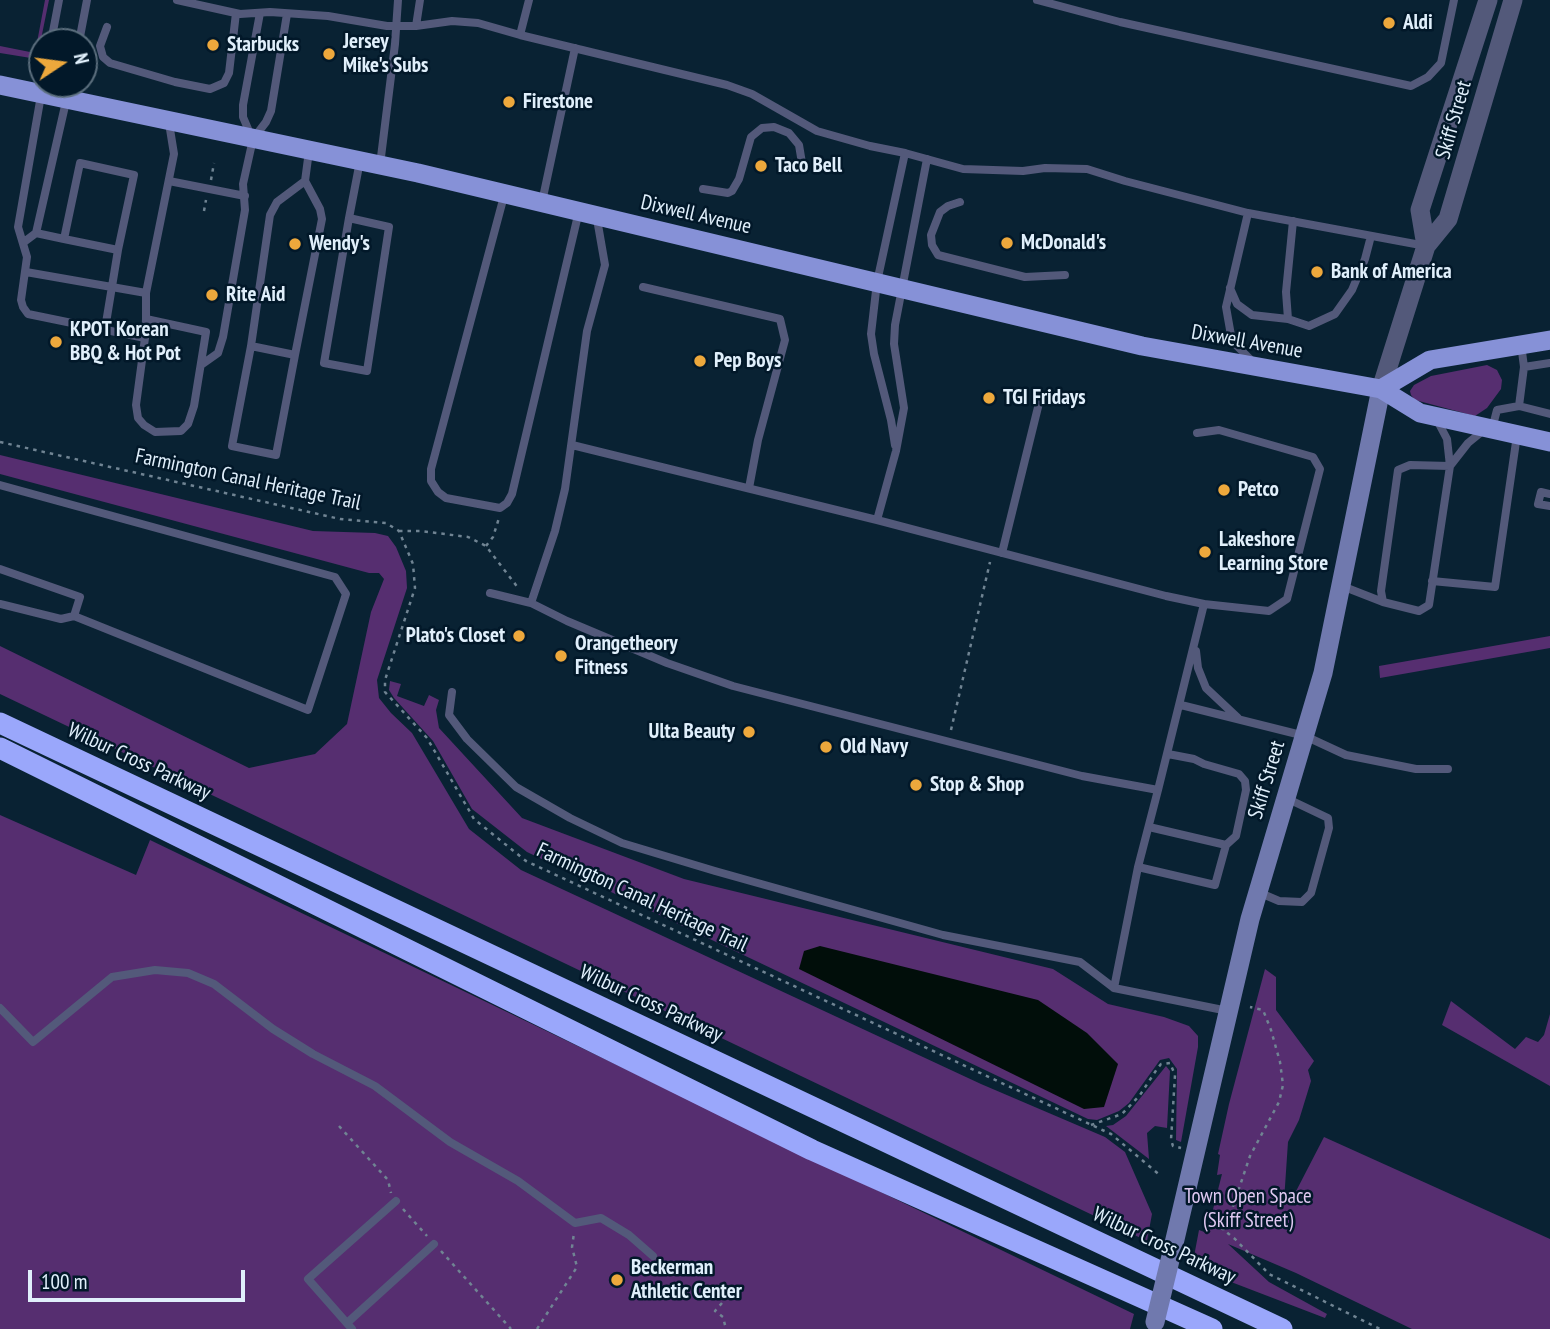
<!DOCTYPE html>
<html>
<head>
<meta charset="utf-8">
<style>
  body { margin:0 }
  #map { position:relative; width:1550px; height:1329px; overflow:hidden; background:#092233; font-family:"PT Sans Narrow",sans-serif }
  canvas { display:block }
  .north { position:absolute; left:28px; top:28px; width:70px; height:70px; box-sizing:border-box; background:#021829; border:2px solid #5b6e7d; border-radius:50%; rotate:77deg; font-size:19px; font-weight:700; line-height:28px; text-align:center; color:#e0effb }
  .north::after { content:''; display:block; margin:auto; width:24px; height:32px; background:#eda83c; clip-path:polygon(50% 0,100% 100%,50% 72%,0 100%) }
  .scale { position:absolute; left:28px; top:1270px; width:217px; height:32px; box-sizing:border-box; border:4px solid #e0effb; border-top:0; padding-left:9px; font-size:21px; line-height:24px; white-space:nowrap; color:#e0effb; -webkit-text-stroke:5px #021829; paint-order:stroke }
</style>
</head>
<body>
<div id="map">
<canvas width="1550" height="1329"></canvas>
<div class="north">N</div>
<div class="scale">100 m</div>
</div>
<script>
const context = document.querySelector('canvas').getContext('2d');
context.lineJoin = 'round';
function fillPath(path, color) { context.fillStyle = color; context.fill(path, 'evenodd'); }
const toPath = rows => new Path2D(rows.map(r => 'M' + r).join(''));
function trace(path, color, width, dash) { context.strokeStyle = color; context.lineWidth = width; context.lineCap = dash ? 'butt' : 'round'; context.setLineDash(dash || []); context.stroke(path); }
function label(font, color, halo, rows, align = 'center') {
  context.font = font + ' "PT Sans Narrow",sans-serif'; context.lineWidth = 5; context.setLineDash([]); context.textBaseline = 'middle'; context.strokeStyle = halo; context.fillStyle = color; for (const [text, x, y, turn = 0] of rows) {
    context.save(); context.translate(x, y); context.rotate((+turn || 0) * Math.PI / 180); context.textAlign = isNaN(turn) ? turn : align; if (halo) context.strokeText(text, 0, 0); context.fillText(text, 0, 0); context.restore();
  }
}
fillPath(toPath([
  [45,0,49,0,37,59,0,53,0,46,35,53],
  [1487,365,1497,370,1502,380,1501,389,1487,408,1475,416,1415,400,1411,395,1410,391,1414,385,1431,376],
  [0,455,313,531,375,533,388,536,396,547,406,571,407,588,377,680,379,698,391,713,412,733,469,829,521,870,981,1084,1105,1137,1125,1152,1152,1214,1147,1241,0,694,0,646,249,768,315,754,347,724,371,612,384,579,379,573,369,573,0,474],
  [1550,636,1550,648,1380,678,1379,666],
  [390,681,401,684,397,696,424,706,429,695,439,700,436,710,439,728,522,818,684,879,1053,969,1108,1004,1164,1017,1189,1026,1198,1036,1198,1047,1181,1142,1176,1140,1177,1069,1169,1058,1160,1060,1129,1103,1119,1111,1097,1120,1088,1119,527,852,472,809,433,741,394,698,389,690],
  [0,815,136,875,150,840,1134,1314,1130,1329,0,1329],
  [1265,969,1276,977,1276,1010,1314,1061,1308,1070,1311,1081,1299,1120,1288,1142,1284,1201,1292,1199,1324,1137,1550,1239,1550,1329,1412,1329,1296,1273,1228,1244,1269,1282,1327,1314,1325,1318,1192,1267,1199,1230,1207,1233,1222,1174,1217,1175,1220,1155,1218,1154,1229,1104],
  [1451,1001,1515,1049,1526,1037,1538,1042,1544,1035,1550,1014,1550,1086,1442,1025],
  [1166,1066,1170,1071,1167,1128,1155,1126,1147,1133,1149,1159,1106,1126,1113,1125,1126,1116]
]), '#562e70');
fillPath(toPath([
  [820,946,1038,1000,1087,1033,1118,1064,1104,1107,1084,1109,799,969,804,951]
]), '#010e0a');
trace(toPath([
  [211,180,214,163],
  [204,211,206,200],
  [0,442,340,519,386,523,399,531,413,564,415,588,385,680,385,692,427,738,474,819,526,861,1111,1134,1161,1176],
  [399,531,421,531,468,537,486,546,519,589],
  [486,546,493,537,499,518],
  [951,730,990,562],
  [1091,1125,1122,1114,1140,1095,1157,1069,1161,1064,1170,1063,1175,1075,1171,1140,1173,1146,1181,1148],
  [339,1126,388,1180,391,1193],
  [403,1209,427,1236],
  [1214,1222,1235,1239,1269,1274,1380,1329],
  [1223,1230,1230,1215,1250,1156,1279,1102,1283,1085,1280,1062,1271,1030,1263,1010,1250,1007],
  [441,1251,511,1329],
  [722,1303,715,1311,723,1317,726,1329],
  [537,1329,577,1267,572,1247,574,1233]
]), '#708493', 2.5, [3.5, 5]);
trace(toPath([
  [177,0,240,14,270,12,328,16,387,26,416,26,452,21,478,23,520,35],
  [529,0,520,35,727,85,752,94,817,131,870,146,905,153,963,169,1023,171,1045,168,1087,169,1125,181,1248,213,1426,246],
  [1037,0,1120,22,1411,86,1428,77,1441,63,1454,0],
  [416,26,420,0],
  [107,27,100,46,103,57,110,63,175,82,210,89,224,83,229,73,236,13],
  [51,42,59,0],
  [79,42,87,0],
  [43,84,18,227,27,257,21,300,23,307,28,314,145,338,136,405,138,418,144,425,155,432,181,431,188,424,194,406,206,332,146,319,145,338],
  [251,136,243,117,243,105,260,13],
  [380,165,395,44,398,0],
  [169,181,245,196],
  [703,189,728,193,732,191,739,179,751,137,762,128,774,127,789,133,799,145,802,163],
  [504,196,431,469,431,481,438,492,446,498,500,508,507,503,512,494,579,211],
  [542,202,575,48],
  [960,202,948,206,940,212,931,235,932,245,938,255,1025,277,1065,275],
  [1248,213,1226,307,1232,341,1251,360],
  [349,218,389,227,367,371,324,363,349,218,360,161],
  [597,219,605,265,587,331,565,489,555,531,531,603,567,621,667,663,733,686,1082,776,1158,790,1204,604],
  [1293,221,1286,292,1288,319,1309,326,1335,314,1352,290,1365,259,1371,236],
  [36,233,64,239,118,250,134,175,80,163,64,239],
  [24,242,36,233,70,84],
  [26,272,146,293],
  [643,287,780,319,785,340,758,440,749,488],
  [1230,288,1237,304,1252,315,1288,319],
  [146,319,146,293,174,154,169,123],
  [105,329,118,250],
  [1521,344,1524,367,1550,363],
  [251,346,295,355,322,219,320,209,305,181,309,151],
  [295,355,276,455,232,446,251,346,270,215,277,202,305,181],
  [201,365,218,353,223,337,245,210,243,184,253,139,266,122,271,111,287,14],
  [1519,406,1524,367],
  [1437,420,1447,439,1450,466],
  [1492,429,1497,410,1519,406,1550,414],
  [572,445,877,520,1166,596,1204,604,1269,611,1287,599,1320,469,1313,457,1219,430,1197,433],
  [895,445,891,420,874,354,871,334,877,282,905,153],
  [1450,466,1468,443,1484,430],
  [0,485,335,577,346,594,308,710,74,616,61,619,0,604],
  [1550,494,1541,492,1538,504,1550,506],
  [877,520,896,451,904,408,894,344,895,325,927,159],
  [1002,553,1041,395],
  [0,569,80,597,74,616],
  [1432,581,1495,587,1517,435],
  [1342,586,1383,602,1419,611,1429,605,1450,466,1410,465,1398,470,1381,591,1383,602],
  [490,593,531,603],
  [1196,651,1198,668,1206,688,1238,718],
  [452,692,449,715,467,739,516,787,570,818,622,843,715,871,943,935,1080,962,1114,988],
  [1181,705,1305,736,1346,755,1416,769,1448,769],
  [1158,790,1138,867,1114,988,1228,1011],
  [1149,827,1226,845],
  [1138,867,1215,885,1226,845,1236,836,1246,790,1245,781,1239,774,1204,764,1194,759,1168,754],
  [1258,892,1279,901,1302,902,1311,893,1329,828,1328,818,1286,798],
  [0,1008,33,1042,112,977,155,970,188,973,214,984,273,1029,313,1054,375,1086,450,1142,518,1181,575,1223,601,1218,629,1235,653,1256],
  [347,1323,434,1244],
  [352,1329,308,1279,396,1201]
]), '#53597a', 8);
trace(toPath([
  [1426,246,1420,210,1488,0],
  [1381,389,1426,246,1448,219,1513,0]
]), '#53597a', 19);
trace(toPath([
  [1172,1252,1250,919,1323,673,1381,389]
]), '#7079ae', 19);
trace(toPath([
  [0,85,418,173,1142,346,1381,389,1420,413,1550,442],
  [1381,389,1430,360,1550,340]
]), '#8691d7', 19);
trace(toPath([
  [0,723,1282,1329],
  [0,748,812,1150,1212,1329]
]), '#9aa7fb', 21);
trace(toPath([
  [1155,1322,1172,1252]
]), '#7079ae', 19);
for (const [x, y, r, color] of [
  [1389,23,7,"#eda83c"],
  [213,45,7,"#eda83c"],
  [329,54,7,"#eda83c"],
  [509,102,7,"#eda83c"],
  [761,166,7,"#eda83c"],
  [1007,243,7,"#eda83c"],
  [295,244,7,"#eda83c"],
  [1317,272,7,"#eda83c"],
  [212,295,7,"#eda83c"],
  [56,342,7,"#eda83c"],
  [700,361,7,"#eda83c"],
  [989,398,7,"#eda83c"],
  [1224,490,7,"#eda83c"],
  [1205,552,7,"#eda83c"],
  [519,636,7,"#eda83c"],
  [561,656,7,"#eda83c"],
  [749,732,7,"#eda83c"],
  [826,747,7,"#eda83c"],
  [916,785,7,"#eda83c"],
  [617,1280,7,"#eda83c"]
]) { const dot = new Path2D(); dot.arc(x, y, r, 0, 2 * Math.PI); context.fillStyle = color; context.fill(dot); trace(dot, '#021829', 2.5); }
label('bold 21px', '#e0effb', '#021829', [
  ["Aldi",1403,23],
  ["Jersey",343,42],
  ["Mike's Subs",343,66],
  ["Starbucks",227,45],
  ["Firestone",523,102],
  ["Taco Bell",775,166],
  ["McDonald's",1021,243],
  ["Wendy's",309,244],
  ["Bank of America",1331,272],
  ["Rite Aid",226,295],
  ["KPOT Korean",70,330],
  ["BBQ & Hot Pot",70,354],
  ["Pep Boys",714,361],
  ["TGI Fridays",1003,398],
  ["Petco",1238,490],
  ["Lakeshore",1219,540],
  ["Learning Store",1219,564],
  ["Plato's Closet",505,636,"right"],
  ["Orangetheory",575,644],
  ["Fitness",575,668],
  ["Ulta Beauty",735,732,"right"],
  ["Old Navy",840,747],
  ["Stop & Shop",930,785],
  ["Beckerman",631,1268],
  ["Athletic Center",631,1292]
], 'left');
label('21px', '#e0effb', '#021829', [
  ["Skiff Street",1454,120,-74],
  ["Dixwell Avenue",696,215,13],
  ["Dixwell Avenue",1247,342,10],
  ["Farmington Canal Heritage Trail",248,480,12],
  ["Wilbur Cross Parkway",139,762,25],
  ["Skiff Street",1267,780,-73],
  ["Farmington Canal Heritage Trail",642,898,25],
  ["Wilbur Cross Parkway",651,1004,25],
  ["Wilbur Cross Parkway",1164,1246,25]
]);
label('21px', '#dfc8f1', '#021829', [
  ["Town Open Space",1248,1197],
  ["(Skiff Street)",1248,1221]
]);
</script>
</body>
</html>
